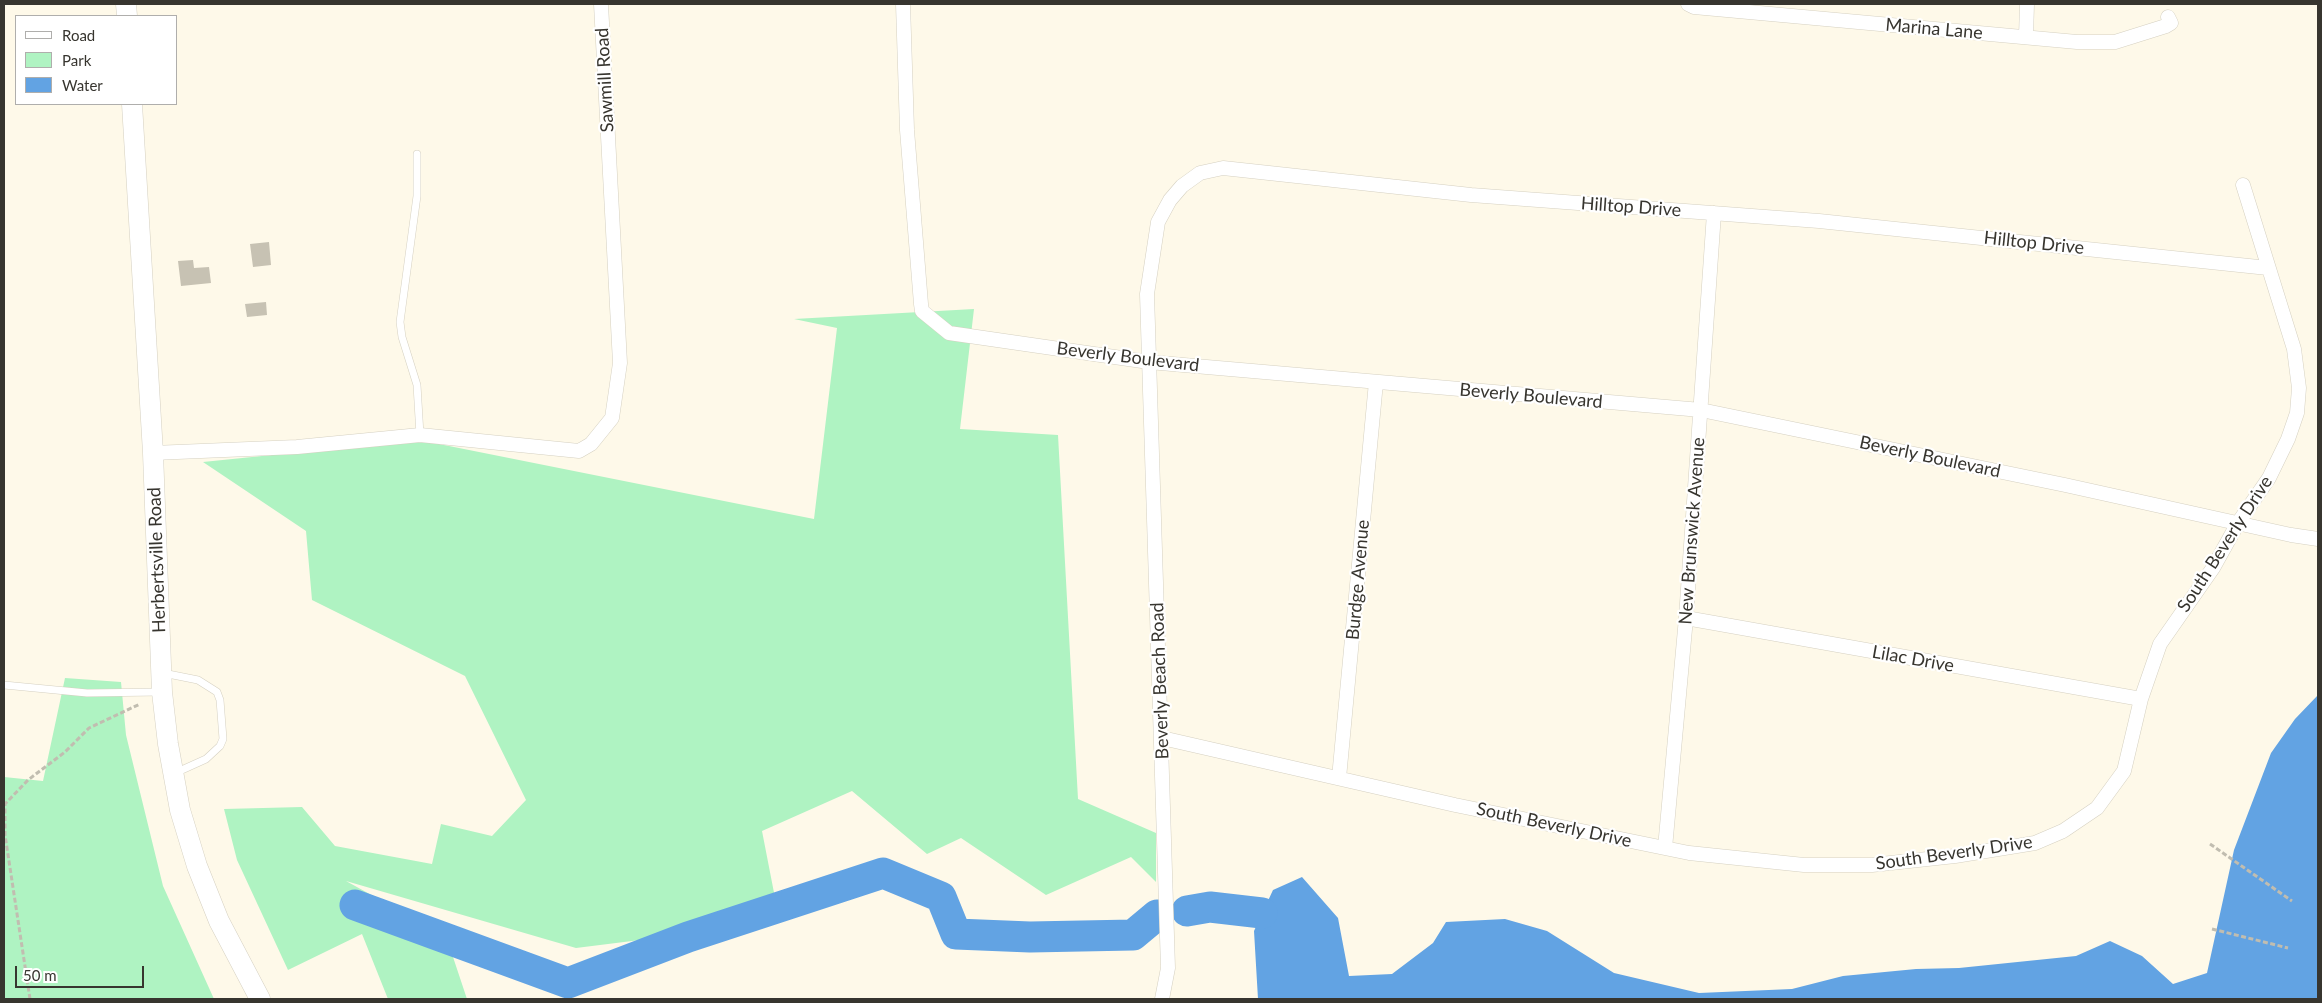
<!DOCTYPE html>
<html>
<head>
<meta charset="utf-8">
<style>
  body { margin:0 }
  #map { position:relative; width:2322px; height:1003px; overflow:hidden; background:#fef9e9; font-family:Lato,sans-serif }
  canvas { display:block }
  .frame { position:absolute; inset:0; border:5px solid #37352f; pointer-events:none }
  .legend { position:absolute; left:15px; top:15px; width:162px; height:90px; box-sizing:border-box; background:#fff; border:1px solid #afaeac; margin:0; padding:6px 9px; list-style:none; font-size:15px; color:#37352f }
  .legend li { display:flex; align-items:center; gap:10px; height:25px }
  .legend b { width:25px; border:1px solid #afaeac }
  .scale { position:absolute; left:15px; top:966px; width:129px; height:22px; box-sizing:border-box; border:2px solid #37352f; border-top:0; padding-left:6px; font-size:15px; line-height:18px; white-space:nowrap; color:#37352f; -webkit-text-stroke:4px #fff; paint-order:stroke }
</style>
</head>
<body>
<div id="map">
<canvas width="2322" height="1003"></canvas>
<div class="frame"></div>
<ul class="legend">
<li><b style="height:6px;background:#fff"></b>Road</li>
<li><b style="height:14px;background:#aff3c2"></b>Park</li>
<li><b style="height:14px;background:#62a3e3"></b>Water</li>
</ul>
<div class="scale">50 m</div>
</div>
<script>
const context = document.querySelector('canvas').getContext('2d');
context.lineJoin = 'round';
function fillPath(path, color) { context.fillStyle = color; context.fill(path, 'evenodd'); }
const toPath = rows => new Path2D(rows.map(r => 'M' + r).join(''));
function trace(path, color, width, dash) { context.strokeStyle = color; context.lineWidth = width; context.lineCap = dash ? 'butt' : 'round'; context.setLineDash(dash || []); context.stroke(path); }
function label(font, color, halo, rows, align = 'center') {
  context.font = font + ' Lato,sans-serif'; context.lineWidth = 4.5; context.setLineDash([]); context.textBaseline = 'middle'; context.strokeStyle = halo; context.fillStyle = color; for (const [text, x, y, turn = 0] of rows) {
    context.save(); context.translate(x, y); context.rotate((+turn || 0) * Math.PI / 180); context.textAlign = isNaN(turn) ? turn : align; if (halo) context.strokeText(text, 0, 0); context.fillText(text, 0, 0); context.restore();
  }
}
fillPath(toPath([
  [974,309,960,429,1058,435,1078,799,1156,833,1156,882,1131,857,1046,895,961,838,927,854,852,791,762,831,776,903,648,939,576,948,346,881,446,936,467,999,388,999,362,934,288,970,237,860,224,809,302,807,335,846,432,864,441,824,492,836,526,800,465,676,312,600,306,531,203,462,419,440,814,519,837,328,794,319],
  [65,678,121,682,126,735,163,886,214,999,4,999,4,777,43,781]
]), '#aff3c2');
fillPath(toPath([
  [2318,695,2318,999,1258,999,1254,931,1273,890,1302,877,1338,918,1349,976,1392,974,1433,943,1446,922,1505,919,1547,931,1614,973,1699,993,1792,989,1843,976,1916,969,1959,968,2076,956,2110,941,2142,956,2173,984,2207,973,2234,850,2271,753,2295,719]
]), '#62a3e3');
trace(toPath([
  [355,905,568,983,688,937,883,873,941,897,956,934,1030,937,1133,935,1157,915],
  [1187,911,1210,907,1262,913]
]), '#62a3e3', 31);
fillPath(toPath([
  [269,242,271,265,253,267,250,244],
  [193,260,194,268,209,267,211,283,181,286,178,261],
  [266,302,267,315,247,317,245,304]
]), '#c7c2b3');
const lane = toPath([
  [417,154,417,196,400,322,402,337,417,385,420,435],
  [163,673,198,680,217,692,220,700,223,739,220,746,206,759,175,773],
  [4,685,87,693,160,692]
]);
const street = toPath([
  [903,4,907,130,921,304,922,311,949,333,1149,362,1701,410,2065,485,2291,535,2318,539],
  [1688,4,1694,7,2077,42,2115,42,2166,26,2171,23,2168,17],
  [2026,37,2027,4],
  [153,453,297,447,420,435,579,451,591,444,612,418,620,363,601,4],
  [1686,618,2141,699],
  [1162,738,1455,805,1689,853,1804,865,1872,865,1955,856,2035,843,2063,831,2097,808,2124,771,2141,699,2160,644,2213,568,2238,523,2269,478,2288,439,2297,413,2299,388,2294,349,2243,185],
  [1339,778,1376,382],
  [1665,848,1686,618,1714,213],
  [1162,999,1168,968,1147,294,1158,222,1170,200,1182,186,1200,173,1223,168,1471,195,1819,221,2268,268]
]);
const secondary = toPath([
  [126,4,127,16],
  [132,104,153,453,162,692,168,744,180,810,197,866,219,921,260,999]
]);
trace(lane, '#d5d0c1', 8);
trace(street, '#d5d0c1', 15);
trace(secondary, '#d5d0c1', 21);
trace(toPath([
  [2210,844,2292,901],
  [2212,929,2288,948],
  [30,999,5,835,5,804,28,780,65,752,89,728,140,704]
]), '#c1bdb0', 3, [5, 2.5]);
trace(lane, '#fff', 7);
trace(street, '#fff', 14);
trace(secondary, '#fff', 20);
label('18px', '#37352f', '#fff', [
  ["Marina Lane",1934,29,5],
  ["Sawmill Road",605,80,-93],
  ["Hilltop Drive",1631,207,4],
  ["Hilltop Drive",2034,243,6],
  ["Beverly Boulevard",1128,357,7],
  ["Beverly Boulevard",1531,396,5],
  ["Beverly Boulevard",1930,457,12],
  ["New Brunswick Avenue",1692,531,-86],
  ["South Beverly Drive",2225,544,-57],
  ["Herbertsville Road",157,560,-92],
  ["Burdge Avenue",1358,580,-85],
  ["Lilac Drive",1913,659,10],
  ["Beverly Beach Road",1160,681,-92],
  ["South Beverly Drive",1554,825,12],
  ["South Beverly Drive",1954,853,-8]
]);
</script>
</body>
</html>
